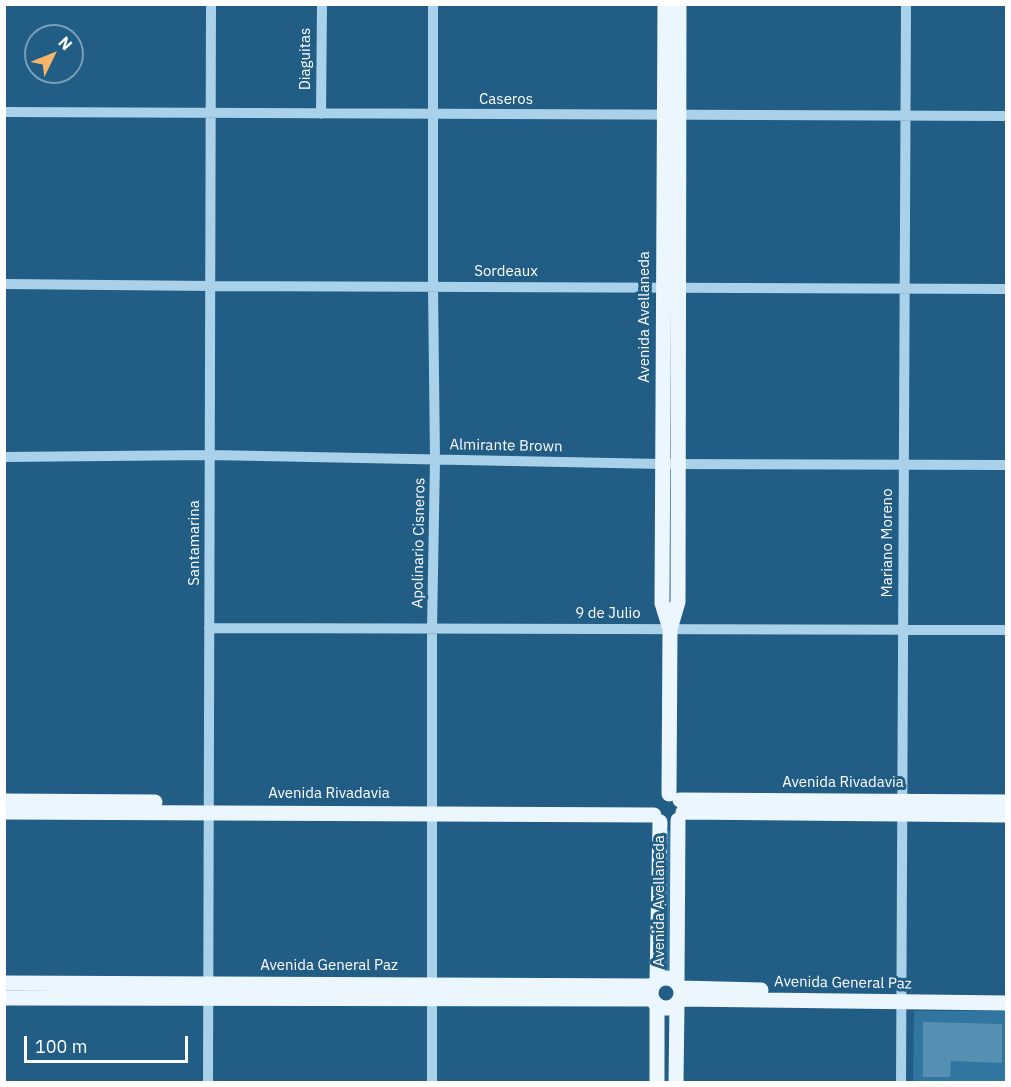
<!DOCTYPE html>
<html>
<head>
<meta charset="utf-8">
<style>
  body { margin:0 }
  #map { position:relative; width:1011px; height:1087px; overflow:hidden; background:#215d84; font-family:"IBM Plex Sans",sans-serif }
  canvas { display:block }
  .frame { position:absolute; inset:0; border:6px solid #fff; pointer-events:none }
  .north { position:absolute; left:24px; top:24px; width:60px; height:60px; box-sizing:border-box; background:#215d84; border:2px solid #7a9eb5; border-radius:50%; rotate:47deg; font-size:16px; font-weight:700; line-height:24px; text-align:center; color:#fff }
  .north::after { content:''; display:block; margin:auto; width:21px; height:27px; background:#f6b56a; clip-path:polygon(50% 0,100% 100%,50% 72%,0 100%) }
  .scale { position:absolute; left:24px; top:1036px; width:164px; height:27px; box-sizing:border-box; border:3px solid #fff; border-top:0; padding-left:8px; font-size:18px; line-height:21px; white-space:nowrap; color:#fff; -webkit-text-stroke:4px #215d84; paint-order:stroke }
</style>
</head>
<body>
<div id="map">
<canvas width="1011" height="1087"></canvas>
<div class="frame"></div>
<div class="north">N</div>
<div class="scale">100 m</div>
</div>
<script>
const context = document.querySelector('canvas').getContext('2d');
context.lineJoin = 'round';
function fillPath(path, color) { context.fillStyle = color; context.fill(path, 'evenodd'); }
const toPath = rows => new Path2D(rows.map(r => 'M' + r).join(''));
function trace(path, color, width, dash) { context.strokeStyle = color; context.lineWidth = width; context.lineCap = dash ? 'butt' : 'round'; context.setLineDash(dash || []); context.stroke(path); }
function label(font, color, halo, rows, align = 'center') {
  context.font = font + ' "IBM Plex Sans",sans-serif'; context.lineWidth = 6; context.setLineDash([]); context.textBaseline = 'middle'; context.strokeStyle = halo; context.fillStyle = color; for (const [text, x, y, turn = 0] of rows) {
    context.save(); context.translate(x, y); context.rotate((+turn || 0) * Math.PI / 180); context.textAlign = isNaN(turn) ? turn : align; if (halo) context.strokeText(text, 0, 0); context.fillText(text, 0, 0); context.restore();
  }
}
fillPath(toPath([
  [666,831,672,831,671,972,665,972],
  [914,1011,1006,1011,1006,1082,913,1082]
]), '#3176a0');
fillPath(toPath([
  [923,1022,1002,1024,1002,1063,951,1061,950,1077,923,1077]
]), '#558fb2');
trace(toPath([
  [4,112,1006,116],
  [321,114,322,4],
  [4,284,211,286,1006,289],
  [4,457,211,455,662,464,1006,465],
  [209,628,1006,630],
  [208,1082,211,4],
  [432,1082,432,629,435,460,433,287,433,4],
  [901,1082,906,4]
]), '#a9d1e9', 10);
trace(toPath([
  [665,4,662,603,670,629],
  [669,794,670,629,678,602,679,4],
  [680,800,1006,802],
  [4,801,155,802],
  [4,812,654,815],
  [683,812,1006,815],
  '651 993a15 15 0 1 1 30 0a15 15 0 1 1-30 0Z',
  [657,980,660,822],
  [4,983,652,986],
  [677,983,678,820],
  [680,988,761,990],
  [4,998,652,999],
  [680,999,1006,1003],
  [657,1082,657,1005],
  [676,1082,677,1003]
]), '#ecf6fe', 15);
label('15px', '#fff', '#215d84', [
  ["Diaguitas",306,59,-90],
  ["Caseros",506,100],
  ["Sordeaux",506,272],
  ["Avenida Avellaneda",645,317,-90],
  ["Almirante Brown",506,446,1],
  ["Santamarina",195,543,-90],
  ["Apolinario Cisneros",419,543,-89],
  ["Mariano Moreno",888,543,-90],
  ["9 de Julio",608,614],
  ["Avenida Rivadavia",843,783],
  ["Avenida Rivadavia",329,794],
  ["Avenida Avellaneda",660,901,-90],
  ["Avenida General Paz",329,966],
  ["Avenida General Paz",843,983,1]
]);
</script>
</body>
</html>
